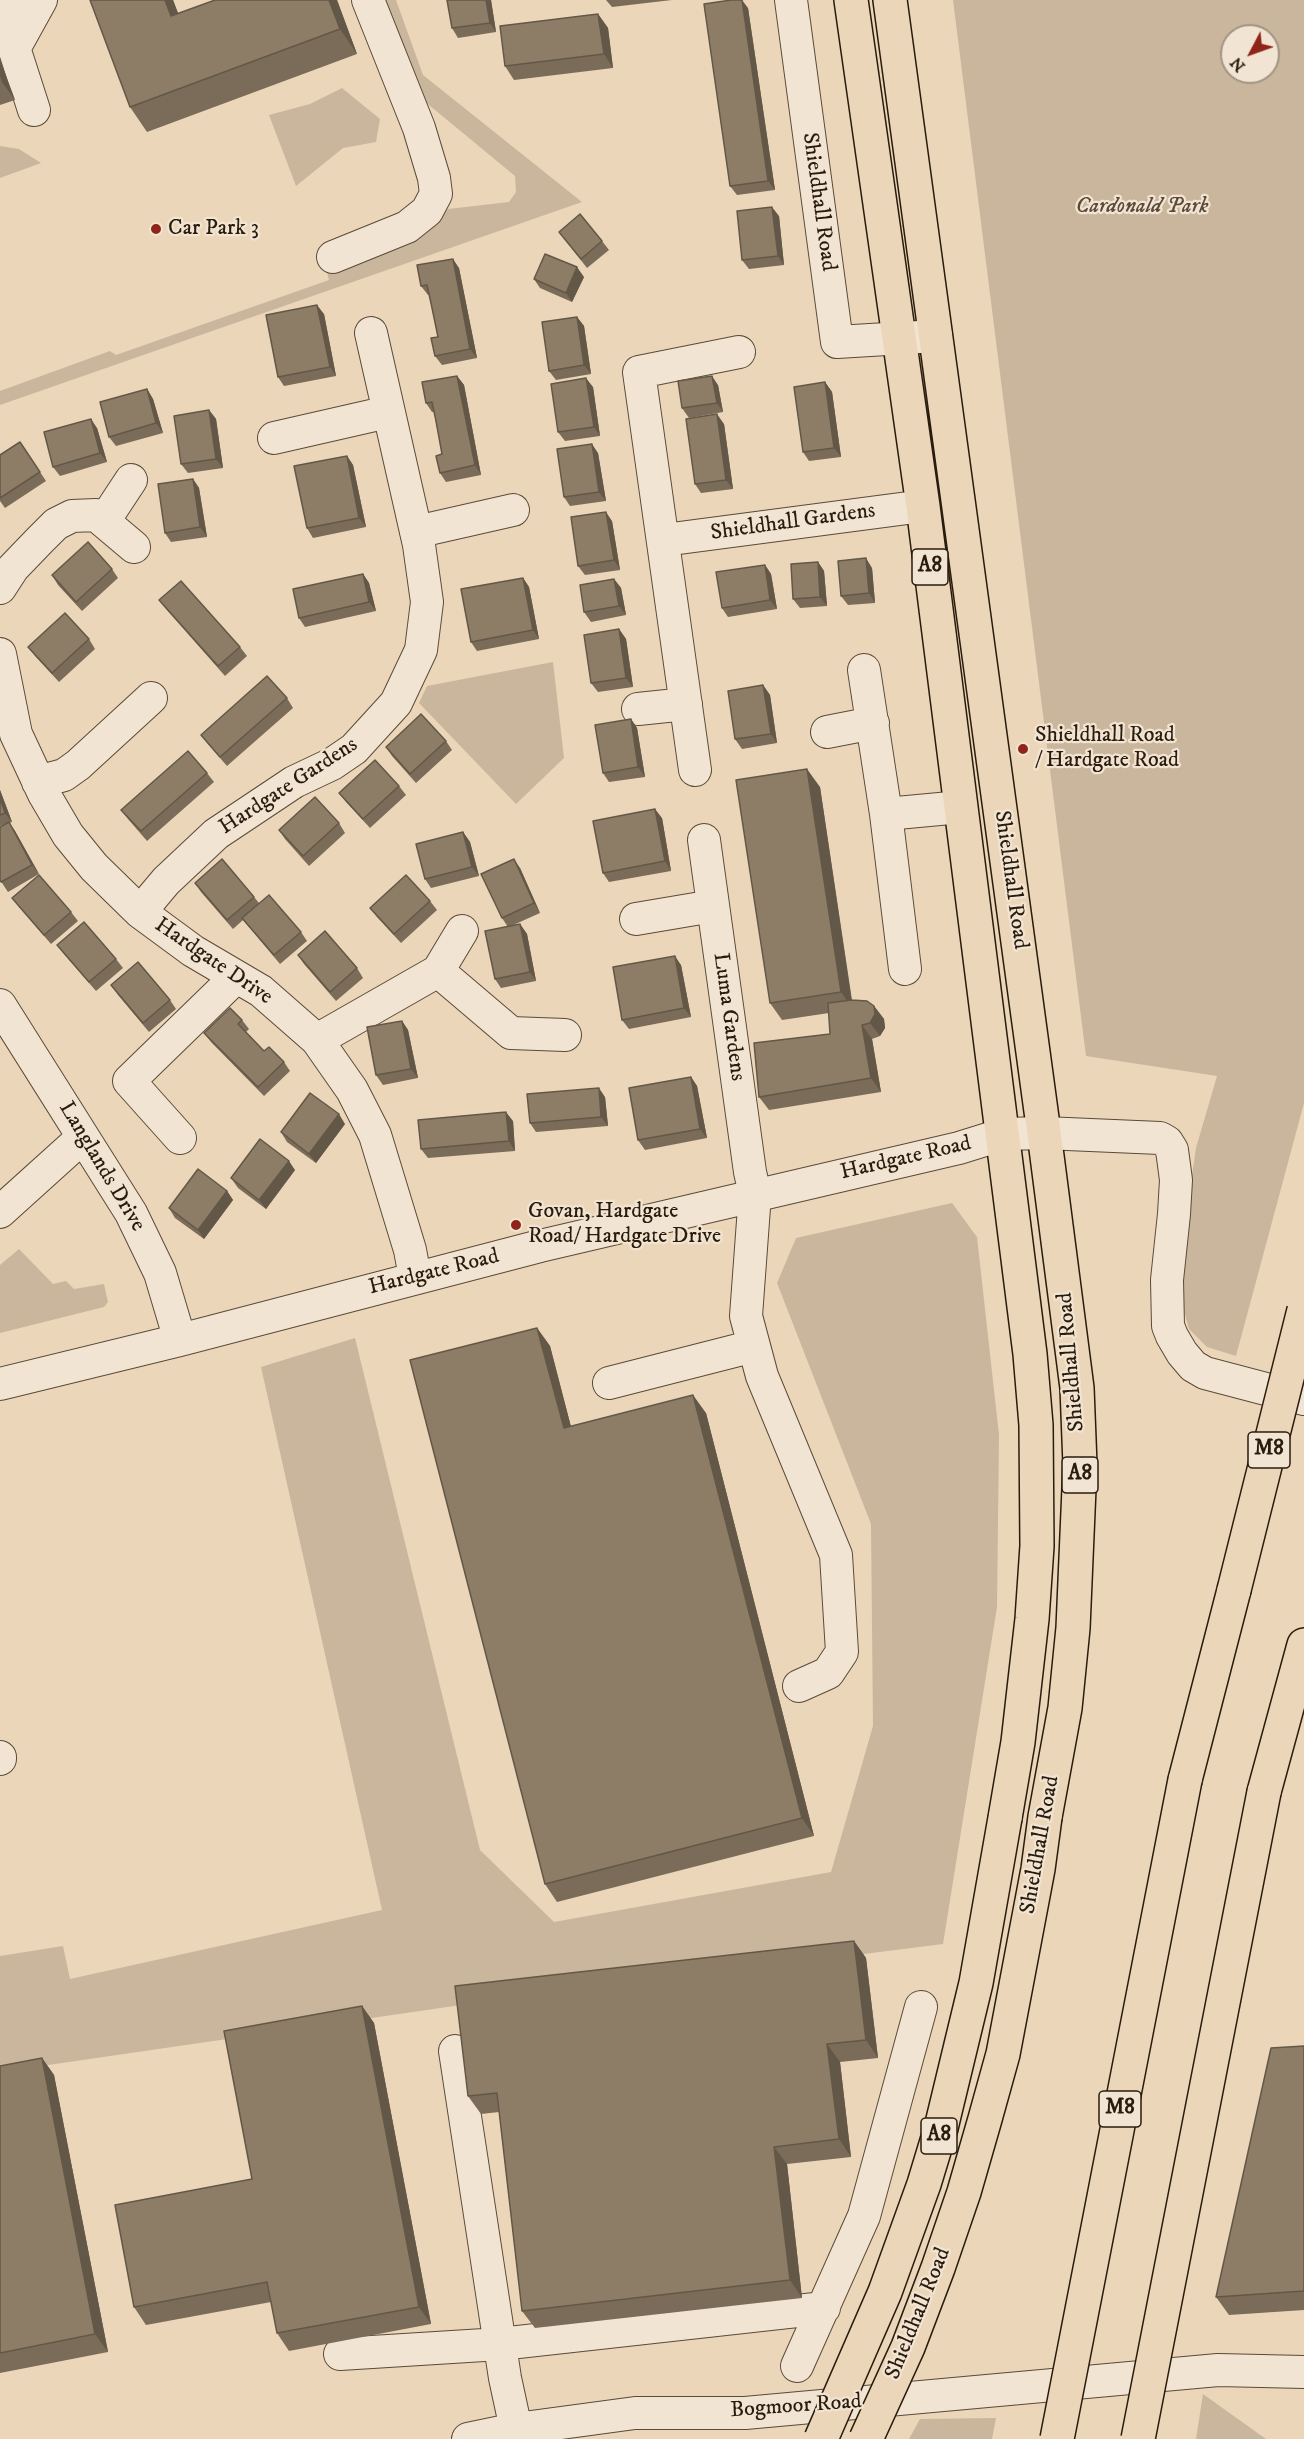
<!DOCTYPE html>
<html>
<head>
<meta charset="utf-8">
<style>
  body { margin:0 }
  #map { position:relative; width:1304px; height:2439px; overflow:hidden; background:#ebd6b9; font-family:"IM FELL DW Pica",serif }
  canvas { display:block }
  .north { position:absolute; left:1220px; top:24px; width:60px; height:60px; box-sizing:border-box; background:#f2e4d2; border:2px solid #a29483; border-radius:50%; rotate:229deg; font-size:16px; font-weight:700; line-height:24px; text-align:center; color:#2a1c0d }
  .north::after { content:''; display:block; margin:auto; width:21px; height:27px; background:#8f2418; clip-path:polygon(50% 0,100% 100%,50% 72%,0 100%) }
</style>
</head>
<body>
<div id="map">
<canvas width="1304" height="2439"></canvas>
<div class="north">N</div>
</div>
<script>
const context = document.querySelector('canvas').getContext('2d');
context.lineJoin = 'round';
function fillPath(path, color) { context.fillStyle = color; context.fill(path, 'evenodd'); }
const toPath = rows => new Path2D(rows.map(r => 'M' + r).join(''));
function trace(path, color, width, dash) { context.strokeStyle = color; context.lineWidth = width; context.lineCap = dash ? 'butt' : 'round'; context.setLineDash(dash || []); context.stroke(path); }
function label(font, color, halo, rows, align = 'center') {
  context.font = font + ' "IM FELL DW Pica",serif'; context.lineWidth = 4.5; context.setLineDash([]); context.textBaseline = 'middle'; context.strokeStyle = halo; context.fillStyle = color; for (const [text, x, y, turn = 0] of rows) {
    context.save(); context.translate(x, y); context.rotate((+turn || 0) * Math.PI / 180); context.textAlign = isNaN(turn) ? turn : align; if (halo) context.strokeText(text, 0, 0); context.fillText(text, 0, 0); context.restore();
  }
}
fillPath(toPath([
  [377,0,396,0,423,75,582,202,0,405,0,391,110,351,116,355,329,280,327,272,420,235,448,209,509,202,516,192,515,176,412,91],
  [953,0,1304,0,1304,1103,1236,1356,1207,1347,1189,1329,1183,1307,1178,1270,1196,1148,1217,1076,1086,1056],
  [1232,36,1268,36,1268,72,1232,72],
  [342,88,380,119,376,142,343,148,296,186,269,115,310,104],
  [0,146,19,149,41,163,0,178],
  [553,662,564,758,516,804,419,703,427,686],
  [952,1203,977,1237,999,1435,997,1607,943,1944,468,2004,0,2072,0,1956,63,1946,70,1979,382,1910,261,1367,355,1338,480,1850,554,1922,831,1872,873,1726,871,1524,777,1283,796,1238],
  [19,1249,53,1284,66,1281,74,1289,104,1284,108,1302,104,1307,0,1333,0,1265],
  [1203,2394,1266,2439,1196,2439],
  [996,2418,992,2439,909,2439,920,2419]
]), '#cab69c');
const minor = toPath([
  [7,0,5,20,34,110],
  [791,0,837,342,936,336],
  [15,47,41,0],
  [333,257,407,227,427,211,436,194,434,178,419,128,368,0],
  [274,438,388,412],
  [104,521,131,480],
  [416,532,513,510],
  [664,540,923,506],
  [0,588,13,568,39,541,56,524,72,516,96,515,134,547],
  [0,654,16,734,44,794,68,835,94,867,140,912,193,951,261,991,317,1040,352,1090,375,1135,410,1250,415,1277],
  [864,670,886,814,905,969],
  [638,709,686,704],
  [827,732,873,723],
  [695,770,639,372,739,352],
  [38,782,64,775,78,765,151,698],
  [886,814,961,807],
  [704,840,750,1172,755,1194,746,1316,762,1376,836,1555,842,1652,828,1673,799,1686],
  [140,912,166,881,216,834,294,782,332,764,354,749,396,703,421,650,427,602,419,545,371,333],
  [636,919,713,906],
  [438,971,511,1033,565,1035],
  [0,1005,131,1213,160,1273,180,1340],
  [317,1040,438,971,462,931],
  [180,1138,129,1081,236,977],
  [0,1212,83,1137],
  [609,1383,754,1346],
  [0,1384,180,1340,540,1246,959,1148,1004,1134,1044,1133,1160,1138,1167,1142,1172,1150,1176,1180,1174,1214,1167,1280,1168,1326,1172,1336,1182,1353,1193,1366,1205,1373,1304,1399],
  [0,1757,0,1759],
  [455,2051,505,2378,516,2429],
  [340,2354,500,2344,824,2308],
  [797,2366,864,2216,921,2007],
  [468,2439,516,2429,635,2413,745,2413,1218,2370,1304,2372]
]);
const major = toPath([
  [851,0,923,506,1030,1354,1036,1425,1037,1546,1032,1619,1018,1742,1005,1818],
  [890,0,1044,1133,1077,1388,1080,1465,1073,1628,1065,1708,1045,1817]
]);
const highway = toPath([
  [1185,1780,1234,1590],
  [1264,1792,1304,1645]
]);
trace(minor, '#5a4a38', 34);
trace(major, '#2a1c0d', 36);
trace(highway, '#2a1c0d', 36);
trace(minor, '#f2e4d2', 32);
trace(major, '#ebd6b9', 33);
trace(highway, '#ebd6b9', 33);
const majorBridge = toPath([
  [821,2439,885,2292,924,2184,941,2128,976,1983,1005,1818],
  [866,2439,908,2347,938,2268,964,2192,985,2119,1003,2054,1038,1869,1045,1817]
]);
const highwayBridge = toPath([
  [1234,1590,1304,1310],
  [1057,2439,1185,1780],
  [1138,2439,1264,1792]
]);
trace(majorBridge, '#2a1c0d', 36, []);
trace(highwayBridge, '#2a1c0d', 36, []);
trace(majorBridge, '#ebd6b9', 33);
trace(highwayBridge, '#ebd6b9', 33);
fillPath(toPath([
  [90,0,173,0,178,14,337,0,357,54,147,132,130,107],
  [491,0,496,32,458,38,452,28],
  [606,0,672,0,612,7],
  [748,8,775,190,737,195,730,186],
  [598,14,608,28,613,68,514,80,505,66],
  [0,60,15,100,0,105],
  [779,216,784,265,749,269,742,260],
  [559,232,602,241,609,250,587,268],
  [459,268,477,358,442,365,435,356,438,337,429,295,428,295,421,286],
  [584,277,572,302,540,288,534,279],
  [324,314,336,376,284,386,278,377],
  [577,317,584,326,591,374,556,380,549,371],
  [457,376,464,385,481,475,446,482,440,473,442,454,434,412,432,412,426,403],
  [825,382,832,392,841,457,809,461,803,452],
  [718,385,723,412,689,418,682,408],
  [593,387,600,436,565,441,558,432],
  [147,389,153,399,163,433,116,446,109,437],
  [209,410,216,419,223,468,188,473,181,464],
  [724,424,733,489,701,493,695,484],
  [97,428,107,462,60,476,53,467],
  [20,442,46,481,5,508,0,501,0,455],
  [598,453,606,501,570,506,564,497],
  [347,456,353,465,366,527,313,538,307,528],
  [193,479,199,488,207,537,171,542,165,533],
  [612,521,620,570,585,575,578,566],
  [818,562,824,571,827,606,800,608,793,599],
  [765,565,771,574,777,609,728,617,722,608],
  [872,568,875,603,848,605,841,596],
  [112,569,118,578,82,611,58,585,52,575],
  [363,574,369,583,376,611,305,627,299,618],
  [523,578,529,587,539,639,477,651,471,642],
  [614,579,621,588,626,615,591,622,584,612],
  [159,600,240,647,247,656,225,676,166,609],
  [619,629,626,639,633,687,598,692,591,683],
  [89,639,95,649,59,682,35,656,28,647],
  [763,685,770,695,777,743,742,749,735,739],
  [287,698,293,708,227,766,208,744,201,735],
  [631,719,637,728,645,777,609,782,603,773],
  [446,741,452,750,416,783,392,756,386,747],
  [207,773,214,782,147,841,128,819,121,810],
  [399,786,406,795,370,828,346,802,339,793],
  [820,787,852,1000,874,1006,884,1019,885,1028,880,1036,872,1039,881,1092,769,1110,759,1097,830,1034,829,1013,782,1020,770,1003],
  [0,790,12,822,9,823,15,831,39,874,8,892,0,880,5,824,0,826],
  [662,818,671,871,609,882,603,873],
  [339,823,345,833,309,866,285,839,279,830],
  [463,832,470,842,479,876,431,888,425,879],
  [520,868,540,913,511,926,520,924,527,934,536,981,501,988,495,979,508,927,502,918],
  [195,883,254,897,259,903,301,932,307,941,280,964,243,920,233,929,201,892],
  [12,898,71,912,78,921,51,944,19,907],
  [430,901,437,910,401,943,377,917,370,908],
  [57,945,116,959,123,968,96,991,64,954],
  [298,955,357,968,363,978,336,1001,304,964],
  [681,965,691,1017,629,1029,622,1020],
  [111,985,170,1000,176,1009,149,1032,118,995],
  [242,1020,249,1029,246,1032,264,1051,284,1062,290,1071,264,1096,211,1042,204,1033],
  [402,1021,408,1030,418,1078,383,1085,376,1075],
  [691,1077,697,1086,707,1138,645,1150,638,1140],
  [605,1097,608,1126,536,1132,530,1123],
  [513,1121,515,1151,428,1158,421,1149],
  [345,1124,316,1163,287,1142,281,1132],
  [295,1170,266,1209,238,1188,231,1178],
  [227,1191,233,1200,204,1239,175,1218,169,1208],
  [537,1328,550,1346,571,1427,706,1413,814,1836,557,1902,545,1884],
  [854,1941,866,1958,878,2058,840,2062,851,2157,787,2164,802,2298,535,2328,522,2311,499,2112,481,2114,468,2096],
  [362,2006,374,2023,431,2324,289,2351,277,2333,271,2302,146,2325,134,2307,252,2179],
  [1304,2046,1304,2310,1229,2315,1216,2297],
  [42,2058,54,2075,108,2352,0,2373,0,2066]
]), '#7a6c58');
fillPath(toPath([
  [165,0,173,0,189,41,171,16],
  [329,0,337,0,357,54,340,29],
  [486,0,491,0,496,32,490,23],
  [742,0,748,8,775,190,768,181],
  [598,14,608,28,613,68,604,54],
  [0,60,15,100,2,82,0,76],
  [772,207,779,216,784,265,778,256],
  [453,259,459,268,477,358,470,349],
  [577,267,584,277,572,302,566,293],
  [317,305,324,314,336,376,330,367],
  [577,317,584,326,591,374,584,365],
  [457,376,464,385,481,475,475,465],
  [712,376,718,385,723,412,717,403],
  [586,378,593,387,600,436,594,427],
  [825,382,832,392,841,457,834,448],
  [147,389,153,399,163,433,156,423],
  [209,410,216,419,223,468,216,459],
  [717,414,724,424,733,489,726,480],
  [91,419,97,428,107,462,100,453],
  [592,444,598,453,606,501,599,492],
  [347,456,353,465,366,527,359,518],
  [193,479,199,488,207,537,200,527],
  [606,512,612,521,620,570,614,560],
  [866,558,872,568,875,603,869,593],
  [818,562,824,571,827,606,820,597],
  [765,565,771,574,777,609,770,600],
  [363,574,369,583,376,611,369,602],
  [523,578,529,587,539,639,533,630],
  [614,579,621,588,626,615,619,606],
  [619,629,626,639,633,687,626,678],
  [763,685,770,695,777,743,771,734],
  [631,719,637,728,645,777,638,767],
  [807,769,820,787,853,1010,841,992],
  [0,790,12,822,5,813,0,798],
  [655,809,662,818,671,871,665,861],
  [9,822,15,831,39,874,32,865],
  [463,832,470,842,479,876,472,867],
  [514,859,520,868,540,913,534,903],
  [520,924,527,934,536,981,530,972],
  [675,956,681,965,691,1017,684,1008],
  [874,1006,884,1019,885,1028,880,1036,870,1023],
  [402,1021,408,1030,418,1078,411,1069],
  [862,1025,872,1039,881,1092,871,1078],
  [691,1077,697,1086,707,1138,700,1129],
  [599,1088,605,1097,608,1126,601,1117],
  [506,1112,513,1121,515,1151,509,1141],
  [339,1114,345,1124,316,1163,309,1154],
  [289,1161,295,1170,266,1209,259,1200],
  [227,1191,233,1200,204,1239,198,1230],
  [537,1328,550,1346,576,1446,564,1428],
  [693,1395,706,1413,814,1836,802,1818],
  [854,1941,866,1958,878,2058,866,2040],
  [362,2006,374,2023,431,2324,419,2307],
  [827,2044,840,2062,851,2157,839,2139],
  [42,2058,54,2075,108,2352,95,2334],
  [774,2147,787,2164,802,2298,790,2280]
]), '#635847');
const building = toPath([
  [90,0,165,0,171,16,215,0,329,0,340,29,130,107,90,0],
  [447,0,486,0,490,23,452,28,447,0],
  [731,0,742,0,768,181,730,186,704,4,731,0],
  [598,14,604,54,505,66,500,26,598,14],
  [772,207,778,256,742,260,737,211,772,207],
  [580,214,602,241,581,259,559,232,580,214],
  [545,254,577,267,566,293,534,279,545,254],
  [453,259,470,349,435,356,431,338,438,337,431,303,427,285,421,286,417,265,453,259],
  [317,305,330,367,278,377,266,315,317,305],
  [577,317,584,365,549,371,542,322,577,317],
  [457,376,475,465,440,473,436,456,442,454,436,421,432,402,426,403,422,382,457,376],
  [712,376,717,403,682,408,678,381,712,376],
  [586,378,594,427,558,432,551,384,586,378],
  [825,382,834,448,803,452,794,387,825,382],
  [147,389,156,423,109,437,100,402,147,389],
  [209,410,216,459,181,464,174,416,209,410],
  [717,414,726,480,695,484,686,419,717,414],
  [91,419,100,453,53,467,44,432,91,419],
  [20,442,40,472,0,498,0,455,20,442],
  [592,444,599,492,564,497,557,449,592,444],
  [347,456,359,518,307,528,294,466,347,456],
  [193,479,200,527,165,533,158,484,193,479],
  [606,512,614,560,578,566,571,517,606,512],
  [88,542,112,569,76,602,52,575,88,542],
  [866,558,869,593,841,596,838,561,866,558],
  [818,562,820,597,793,599,791,564,818,562],
  [765,565,770,600,722,608,716,572,765,565],
  [363,574,369,602,299,618,293,589,363,574],
  [523,578,533,630,471,642,461,589,523,578],
  [614,579,619,606,584,612,580,585,614,579],
  [181,581,240,647,218,666,159,600,181,581],
  [65,613,89,639,52,673,28,647,65,613],
  [619,629,626,678,591,683,584,635,619,629],
  [267,676,287,698,220,757,201,735,267,676],
  [763,685,771,734,735,739,728,691,763,685],
  [421,714,446,741,410,774,386,747,421,714],
  [631,719,638,767,603,773,595,725,631,719],
  [188,751,207,773,141,831,121,810,188,751],
  [375,760,399,786,363,819,339,793,375,760],
  [807,769,841,992,770,1003,736,780,807,769],
  [315,797,339,823,303,856,279,830,315,797],
  [0,798,5,813,0,815,0,798],
  [655,809,665,861,603,873,593,821,655,809],
  [9,822,32,865,1,882,0,880,0,827,9,822],
  [463,832,472,867,425,879,416,844,463,832],
  [222,859,254,897,227,920,195,883,222,859],
  [514,859,534,903,502,918,481,874,514,859],
  [39,875,71,912,44,935,12,898,39,875],
  [406,875,430,901,394,934,370,908,406,875],
  [269,895,301,932,274,955,242,918,269,895],
  [84,922,116,959,89,982,57,945,84,922],
  [520,924,530,972,495,979,485,931,520,924],
  [325,931,357,968,330,992,298,955,325,931],
  [675,956,684,1008,622,1020,613,967,675,956],
  [138,962,170,1000,143,1023,111,985,138,962],
  [852,1000,867,1001,874,1006,875,1014,870,1023,862,1025,871,1078,759,1097,754,1043,830,1034,828,1003,852,1000],
  [230,1008,242,1020,238,1024,264,1051,269,1047,284,1062,258,1087,204,1033,230,1008],
  [402,1021,411,1069,376,1075,367,1027,402,1021],
  [691,1077,700,1129,638,1140,629,1088,691,1077],
  [599,1088,601,1117,530,1123,527,1094,599,1088],
  [310,1093,339,1114,309,1154,281,1132,310,1093],
  [506,1112,509,1141,421,1149,418,1120,506,1112],
  [260,1139,289,1161,259,1200,231,1178,260,1139],
  [198,1169,227,1191,198,1230,169,1208,198,1169],
  [537,1328,564,1428,693,1395,802,1818,545,1884,410,1360,537,1328],
  [854,1941,866,2040,827,2044,839,2139,774,2147,790,2280,522,2311,497,2093,468,2096,455,1986,854,1941],
  [362,2006,419,2307,277,2333,267,2282,134,2307,115,2205,252,2179,224,2031,362,2006],
  [1304,2046,1304,2291,1216,2297,1271,2048,1304,2046],
  [42,2058,95,2334,0,2353,0,2066,42,2058]
]);
fillPath(building, '#8e7d66');
trace(building, '#635847', 1.5);
for (const [x, y, r, color] of [
  [156,229,6,"#8f2418"],
  [1023,749,6,"#8f2418"],
  [516,1225,6,"#8f2418"]
]) { const dot = new Path2D(); dot.arc(x, y, r, 0, 2 * Math.PI); context.fillStyle = color; context.fill(dot); trace(dot, '#f2e4d2', 2); }
for (const [x, y, w] of [
  [930,567,36],
  [1269,1450,42],
  [1080,1475,36],
  [1120,2109,42],
  [939,2136,36]
]) { const box = new Path2D(); box.roundRect(x - w / 2, y - 18, w, 36, 4.5); context.fillStyle = '#f2e4d2'; context.fill(box); trace(box, '#2a1c0d', 1.5); }
label('bold 21px', '#2a1c0d', null, [
  ["A8",930,567],
  ["M8",1269,1450],
  ["A8",1080,1475],
  ["M8",1120,2109],
  ["A8",939,2136]
]);
label('22px', '#2a1c0d', '#f2e4d2', [
  ["Shieldhall Road",818,202,82],
  ["Shieldhall Gardens",793,523,-8],
  ["Hardgate Gardens",289,787,-33],
  ["Shieldhall Road",1010,880,82],
  ["Hardgate Drive",213,962,34],
  ["Luma Gardens",728,1017,82],
  ["Hardgate Road",906,1159,-13],
  ["Langlands Drive",101,1167,59],
  ["Hardgate Road",434,1273,-14],
  ["Shieldhall Road",1072,1362,-95],
  ["Shieldhall Road",1041,1845,-80],
  ["Shieldhall Road",919,2314,-68],
  ["Bogmoor Road",796,2407,-4]
]);
label('italic 22px', '#5a4a38', '#f2e4d2', [
  ["Cardonald Park",1142,207]
]);
label('22px', '#2a1c0d', '#f2e4d2', [
  ["Car Park 3",168,229],
  ["Shieldhall Road",1035,736],
  ["/ Hardgate Road",1035,761],
  ["Govan, Hardgate",528,1212],
  ["Road/ Hardgate Drive",528,1237]
], 'left');
</script>
</body>
</html>
